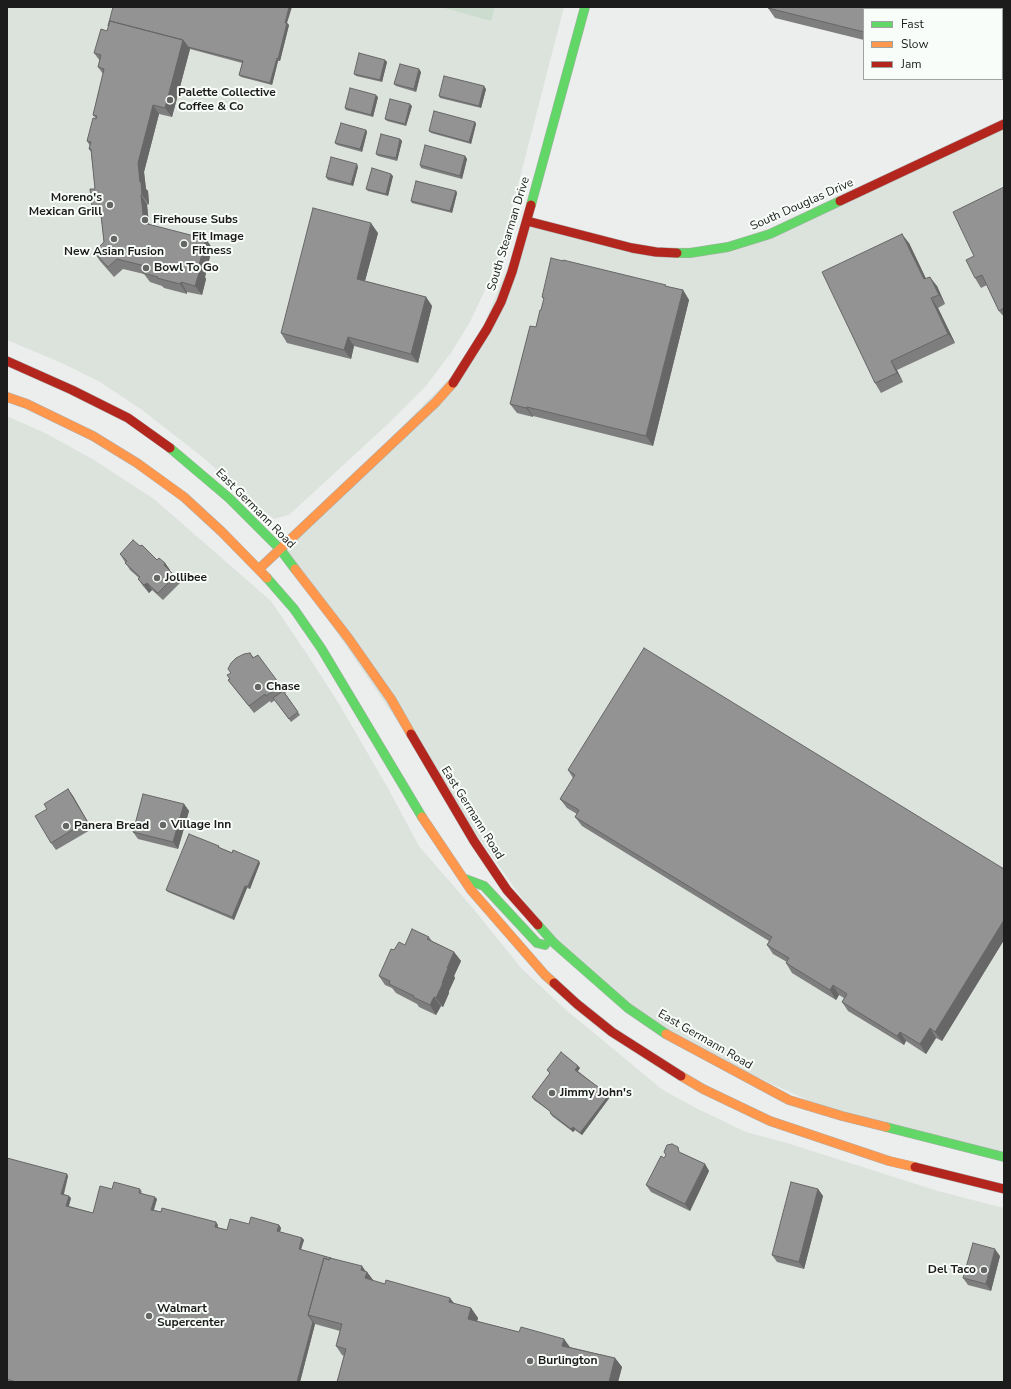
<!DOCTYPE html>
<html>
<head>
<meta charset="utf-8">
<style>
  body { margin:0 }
  #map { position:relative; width:1011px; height:1389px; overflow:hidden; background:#eceeed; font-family:"Nunito Sans",sans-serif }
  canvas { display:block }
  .frame { position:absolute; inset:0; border:8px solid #1b1c1b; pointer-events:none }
  .legend { position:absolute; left:863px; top:8px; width:140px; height:72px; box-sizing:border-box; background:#f9fdf9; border:1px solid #a0a3a0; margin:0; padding:5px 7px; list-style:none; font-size:12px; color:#1b1c1b }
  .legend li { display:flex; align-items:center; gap:8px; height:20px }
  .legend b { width:20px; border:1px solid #a0a3a0 }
</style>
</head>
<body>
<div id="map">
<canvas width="1011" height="1389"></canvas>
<div class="frame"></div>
<ul class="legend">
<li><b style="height:5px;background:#63d668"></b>Fast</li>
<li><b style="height:5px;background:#ff974d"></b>Slow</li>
<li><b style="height:5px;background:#b3261e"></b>Jam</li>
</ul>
</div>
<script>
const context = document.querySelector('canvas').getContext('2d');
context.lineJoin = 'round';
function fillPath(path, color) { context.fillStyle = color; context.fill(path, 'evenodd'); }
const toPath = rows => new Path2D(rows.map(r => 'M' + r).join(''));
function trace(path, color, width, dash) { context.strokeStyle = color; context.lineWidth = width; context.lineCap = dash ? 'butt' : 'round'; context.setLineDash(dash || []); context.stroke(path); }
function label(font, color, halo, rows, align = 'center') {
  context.font = font + ' "Nunito Sans",sans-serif'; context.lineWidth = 4; context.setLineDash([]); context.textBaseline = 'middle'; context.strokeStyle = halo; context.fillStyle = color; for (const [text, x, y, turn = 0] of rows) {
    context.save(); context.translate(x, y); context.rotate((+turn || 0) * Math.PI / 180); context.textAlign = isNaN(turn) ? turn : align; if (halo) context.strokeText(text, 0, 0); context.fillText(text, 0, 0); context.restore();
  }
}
fillPath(toPath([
  [7,7,564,7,501,251,488,284,470,322,451,353,425,387,389,423,289,515,274,519,266,513,201,456,142,410,100,382,64,364,7,340],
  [1004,124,1004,1157,842,1116,674,1039,554,943,436,778,280,549,470,358,527,221,632,248,728,247],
  [7,416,47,434,94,460,154,499,271,601,305,651,338,702,389,790,419,846,476,912,522,969,565,1009,663,1090,696,1108,746,1132,787,1143,938,1191,1004,1208,1004,1382,7,1382]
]), '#dce3dd');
fillPath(toPath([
  [441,7,495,7,491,21]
]), '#ccdcce');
const fast = toPath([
  [531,205,585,7],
  [677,253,690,253,728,247,770,234,840,201],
  [170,448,229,498,280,549,295,569],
  [267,578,294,609,321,648,422,817],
  [465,879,484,886,537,943,545,945],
  [538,925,554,943,628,1008,666,1034],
  [886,1127,1004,1157]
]);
const slow = toPath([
  [7,397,27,404,93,436,137,463,184,497,222,532,267,578],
  [259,569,436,402,453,383],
  [295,569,349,639,391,699,411,734],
  [422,817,471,890,545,975,554,983],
  [666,1034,789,1100,842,1116,886,1127],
  [681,1076,703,1089,770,1121,889,1161,915,1167]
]);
const jam = toPath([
  [840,201,1004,124],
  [527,221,632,248,656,252,677,253],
  [7,361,72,390,128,418,170,448],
  [453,383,487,329,501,302,512,272,531,205],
  [411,734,474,841,507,890,538,925],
  [554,983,577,1004,612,1032,681,1076],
  [915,1167,1004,1189]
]);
trace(fast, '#acaead', 10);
trace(slow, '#acaead', 10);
trace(jam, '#acaead', 10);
trace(fast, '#63d668', 9);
trace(slow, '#ff974d', 9);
trace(jam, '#b3261e', 9);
fillPath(toPath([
  [968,7,1004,7,1004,16,1002,15,1002,9,976,9],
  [768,8,864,9,864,40,775,18],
  [287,23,289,25,280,61,278,61,272,85,241,77,239,75,242,63,190,49,172,117,159,114,144,172,146,189,148,191,149,204,147,205,149,225,206,239,212,248,205,277,206,279,202,295,187,292,187,294,164,288,162,286,150,282,144,274,123,269,114,277,100,261,94,252,104,242,101,216,98,217,92,207,95,189,91,152,89,149,90,146,87,141,96,119,93,115,103,74,98,67,100,61,94,53,107,31],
  [385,60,387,62,382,82,356,76,354,74],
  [421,72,416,92,396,86,394,84],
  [486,89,481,108,440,98,439,96],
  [378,97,373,117,346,110,345,108],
  [412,106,406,126,387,121,385,119],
  [475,122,476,124,471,144,431,133,429,131],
  [366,130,367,132,362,152,337,145,335,143],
  [400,139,402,141,397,161,378,156,376,154],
  [465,156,467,159,462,179,421,168,420,165],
  [358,167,353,186,328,180,326,177],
  [393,176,388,196,368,191,366,189],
  [1004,187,1004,317,999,311,987,285,981,288,975,278,974,256],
  [456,191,457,193,452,213,412,203,411,201],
  [378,233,365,281,426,297,432,306,418,363,354,346,351,359,287,343,281,333],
  [909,243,926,279,937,286,945,304,938,308,955,343,897,370,903,382,881,393,875,383],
  [667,287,683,290,689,300,653,446,533,416,533,417,517,413,510,404,541,310,544,300,542,297],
  [140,546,157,560,165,563,170,570,170,571,175,576,180,583,163,600,152,590,149,593,143,586,138,579,139,578,130,570,120,554],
  [250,653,254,658,281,686,286,693,285,693,300,715,291,722,275,700,271,703,270,701,254,713,228,680],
  [568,770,1004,869,1004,940,942,1041,936,1038,926,1054,906,1041,904,1045,848,1011,842,1002,844,998,839,995,836,1000,792,973,786,963,787,962,773,954,767,945,769,941,582,826,575,817,577,814,567,808,560,799,573,778],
  [68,789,73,796,92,829,56,850,51,843,47,809],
  [184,804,189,811,178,849,138,839,133,832],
  [219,846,220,848,260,863,250,889,247,888,234,920,168,892,166,890],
  [429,937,432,941,454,952,461,961,454,976,455,978,449,991,449,993,443,1007,441,1006,436,1015,419,1007,417,1004,396,993,392,988,385,985,379,976,394,950,405,945],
  [578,1066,580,1068,578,1071,610,1097,582,1135,575,1130,573,1132,552,1116,550,1113,551,1112,534,1100,532,1097,550,1074,547,1070],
  [682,1153,705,1164,709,1171,690,1211,651,1192,646,1185,664,1158],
  [7,1158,68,1176,64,1194,71,1198,69,1206,93,1213,112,1189,140,1189,142,1192,141,1193,157,1199,154,1210,218,1225,217,1227,227,1230,249,1224,279,1225,281,1228,280,1232,302,1238,304,1240,301,1250,331,1258,367,1272,373,1281,471,1308,478,1318,477,1321,519,1332,564,1339,570,1347,615,1358,622,1367,618,1382,337,1382,344,1356,342,1355,336,1346,340,1331,315,1324,300,1382,9,1382,7,1381],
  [818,1189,823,1196,804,1269,777,1262,772,1255],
  [1000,1256,991,1291,968,1285,963,1278]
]), '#7e7e7e');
fillPath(toPath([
  [289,7,292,7,287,23,289,25,280,61,278,59,285,23],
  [998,7,1004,7,1004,15,1002,12,1002,9,1000,9],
  [183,40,190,49,172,117,165,108],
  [277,58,278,61,272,85,270,83],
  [385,60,387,62,382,82,380,80],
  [419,69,421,72,416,92,414,89],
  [484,86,486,89,481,108,479,106],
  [376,95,378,97,373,117,371,115],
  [410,104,412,106,406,126,405,124],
  [153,105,159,114,144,172,146,189,148,191,149,204,142,195,140,182,138,163],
  [475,122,476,124,471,144,469,142],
  [366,130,367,132,362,152,360,149],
  [400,139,402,141,397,161,396,158],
  [465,156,467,159,462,179,460,176],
  [357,164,358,167,353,186,351,184],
  [391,174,393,176,388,196,386,194],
  [456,191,457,193,452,213,450,211],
  [141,195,147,205,150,232,144,223],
  [371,223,378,233,363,288,357,279],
  [902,234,909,243,931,289,924,279],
  [206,239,212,248,205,277,206,279,202,295,195,286,198,269],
  [930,277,937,286,945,304,939,295],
  [181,282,187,292,187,294,180,284],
  [683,290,689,300,653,446,646,436],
  [426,297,432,306,418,363,411,354],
  [931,298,938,308,955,343,948,334],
  [348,337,354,346,351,359,344,350],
  [891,361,897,370,903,382,897,373],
  [527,407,533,416,533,417,526,408],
  [165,563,170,570,169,572,164,565],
  [147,583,152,590,149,593,144,585],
  [68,789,73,796,92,829,87,821],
  [184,804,189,811,178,849,173,842],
  [259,861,260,863,250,889,248,886],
  [245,886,247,888,234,920,232,917],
  [1004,920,1004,940,942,1041,935,1032],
  [454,952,461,961,454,976,455,978,449,991,449,993,443,1007,436,998,447,968],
  [833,985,839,995,836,1000,830,990],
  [434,997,441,1006,436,1015,430,1005],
  [930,1028,936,1038,926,1054,920,1044],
  [900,1032,906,1041,904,1045,897,1036],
  [578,1066,580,1068,577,1072,575,1070],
  [609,1095,610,1097,582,1135,580,1133],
  [573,1127,575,1130,573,1132,571,1129],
  [705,1164,709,1171,690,1211,685,1204],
  [67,1174,68,1176,63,1196,61,1194],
  [818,1189,823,1196,804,1269,799,1262],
  [69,1196,71,1198,68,1208,66,1206],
  [155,1197,157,1199,153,1212,151,1210],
  [216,1222,218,1225,217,1229,215,1227],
  [279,1225,281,1228,279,1234,277,1231],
  [302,1238,304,1240,300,1251,299,1249],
  [995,1249,1000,1256,991,1291,986,1284],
  [362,1266,367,1273,367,1272,374,1281,365,1278,361,1270],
  [450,1298,457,1307,449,1302],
  [471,1308,478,1318,475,1328,468,1319],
  [313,1322,315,1324,300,1382,297,1382],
  [564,1339,570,1348,562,1346],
  [615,1358,622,1367,618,1382,609,1382]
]), '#676767');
const building = toPath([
  [113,7,289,7,285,23,287,23,278,59,277,58,270,83,239,75,243,61,188,47,183,40,110,21,108,26,113,7],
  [768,7,884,7,892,9,864,9,864,32,768,8,768,7],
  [110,21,183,40,165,108,153,105,138,163,140,182,141,182,142,195,141,195,144,223,206,239,198,269,200,270,195,286,181,282,180,284,157,278,158,277,143,273,145,266,117,259,108,267,94,252,104,242,100,206,92,207,90,189,95,189,91,149,89,149,91,142,87,141,93,118,96,119,97,116,93,115,104,69,98,67,101,55,94,53,101,29,107,31,110,21],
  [359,53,385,60,380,80,354,74,359,53],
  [400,64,419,69,414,89,394,84,400,64],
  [444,76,484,86,479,106,439,96,444,76],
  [350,88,376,95,371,115,345,108,350,88],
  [390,99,410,104,405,124,385,119,390,99],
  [434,111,475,122,469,142,429,131,434,111],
  [341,123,366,130,360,149,335,143,341,123],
  [381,134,400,139,396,158,376,154,381,134],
  [425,145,465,156,460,176,420,165,425,145],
  [331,157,357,164,351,184,326,177,331,157],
  [372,168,391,174,386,194,366,189,372,168],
  [416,181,456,191,450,211,411,201,416,181],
  [1004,187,1004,308,999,311,982,275,975,278,966,260,974,256,953,212,1004,187],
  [313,208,371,223,357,279,426,297,411,354,348,337,344,350,281,333,313,208],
  [902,234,924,279,930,277,939,295,931,298,948,334,891,361,897,373,875,383,822,272,902,234],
  [551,258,563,261,563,260,666,285,665,286,683,290,646,436,527,407,526,408,510,404,530,326,536,327,540,310,541,310,544,298,542,297,551,258],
  [133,540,140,546,142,545,157,560,159,558,165,563,164,565,175,576,158,593,147,583,144,585,138,579,140,577,125,563,127,561,120,554,133,540],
  [644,648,1004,869,1004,920,935,1032,930,1028,920,1044,900,1032,897,1036,842,1002,847,994,833,985,830,990,786,963,789,958,767,945,772,937,575,817,579,810,560,799,575,775,568,770,644,648],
  [250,653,253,658,258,655,281,686,266,696,265,694,249,706,228,680,230,679,227,675,231,673,228,669,231,663,236,658,244,654,250,653],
  [283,691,298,712,289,719,273,698,283,691],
  [68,789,87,821,51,843,35,816,47,809,44,804,68,789],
  [143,794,184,804,173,842,133,832,143,794],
  [189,834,219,846,218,847,232,853,233,850,259,861,248,886,245,886,232,917,166,890,189,834],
  [412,929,429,937,427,939,454,952,447,968,448,968,442,983,443,983,436,998,434,997,430,1005,413,997,414,996,389,984,390,981,379,976,391,949,394,950,399,942,405,945,412,929],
  [561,1052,578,1066,575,1070,609,1095,580,1133,573,1127,571,1129,550,1113,551,1112,532,1097,550,1073,547,1070,561,1052],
  [672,1144,678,1147,679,1152,705,1164,685,1204,646,1185,661,1156,664,1158,666,1155,664,1152,667,1145,672,1144],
  [7,1158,67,1174,61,1194,69,1196,66,1206,93,1213,100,1186,112,1189,114,1182,140,1189,139,1193,155,1197,151,1210,161,1212,162,1208,216,1222,215,1227,227,1230,230,1219,249,1224,251,1217,279,1225,277,1231,302,1238,299,1249,331,1258,330,1258,329,1260,324,1258,308,1315,313,1322,297,1382,16,1382,7,1379,7,1158],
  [791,1182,818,1189,799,1262,772,1255,791,1182],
  [973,1243,995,1249,986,1284,963,1278,973,1243],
  [324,1258,329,1260,330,1258,362,1266,361,1270,367,1272,365,1278,385,1284,386,1280,450,1298,449,1302,471,1308,468,1319,519,1332,521,1327,564,1339,562,1346,615,1358,609,1382,337,1382,346,1349,336,1346,342,1324,308,1315,324,1258]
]);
fillPath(building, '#939393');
trace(building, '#676767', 1);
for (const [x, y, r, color] of [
  [170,100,4,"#646664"],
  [110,205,4,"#646664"],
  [145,220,4,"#646664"],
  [114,239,4,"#646664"],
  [184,244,4,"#646664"],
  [146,268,4,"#646664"],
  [157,578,4,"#646664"],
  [258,687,4,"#646664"],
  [163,825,4,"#646664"],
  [66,826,4,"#646664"],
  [552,1093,4,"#646664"],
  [984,1270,4,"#646664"],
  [149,1316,4,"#646664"],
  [530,1361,4,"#646664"]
]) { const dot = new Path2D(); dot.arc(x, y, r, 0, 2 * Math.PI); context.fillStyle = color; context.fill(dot); trace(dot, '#f9fdf9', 1.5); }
label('bold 12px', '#1b1c1b', '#f9fdf9', [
  ["Palette Collective",178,93],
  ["Coffee & Co",178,107],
  ["Moreno's",102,198,"right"],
  ["Mexican Grill",102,212,"right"],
  ["Firehouse Subs",153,220],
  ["Fit Image",192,237],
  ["Fitness",192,251],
  ["New Asian Fusion",114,252,"center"],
  ["Bowl To Go",154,268],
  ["Jollibee",165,578],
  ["Chase",266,687],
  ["Village Inn",171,825],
  ["Panera Bread",74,826],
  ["Jimmy John's",560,1093],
  ["Del Taco",976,1270,"right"],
  ["Walmart",157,1309],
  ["Supercenter",157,1323],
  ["Burlington",538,1361]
], 'left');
label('12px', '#1b1c1b', '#f9fdf9', [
  ["South Douglas Drive",802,205,-24],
  ["South Stearman Drive",509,234,-73],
  ["East Germann Road",255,509,45],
  ["East Germann Road",472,813,58],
  ["East Germann Road",705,1040,30]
]);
</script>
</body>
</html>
